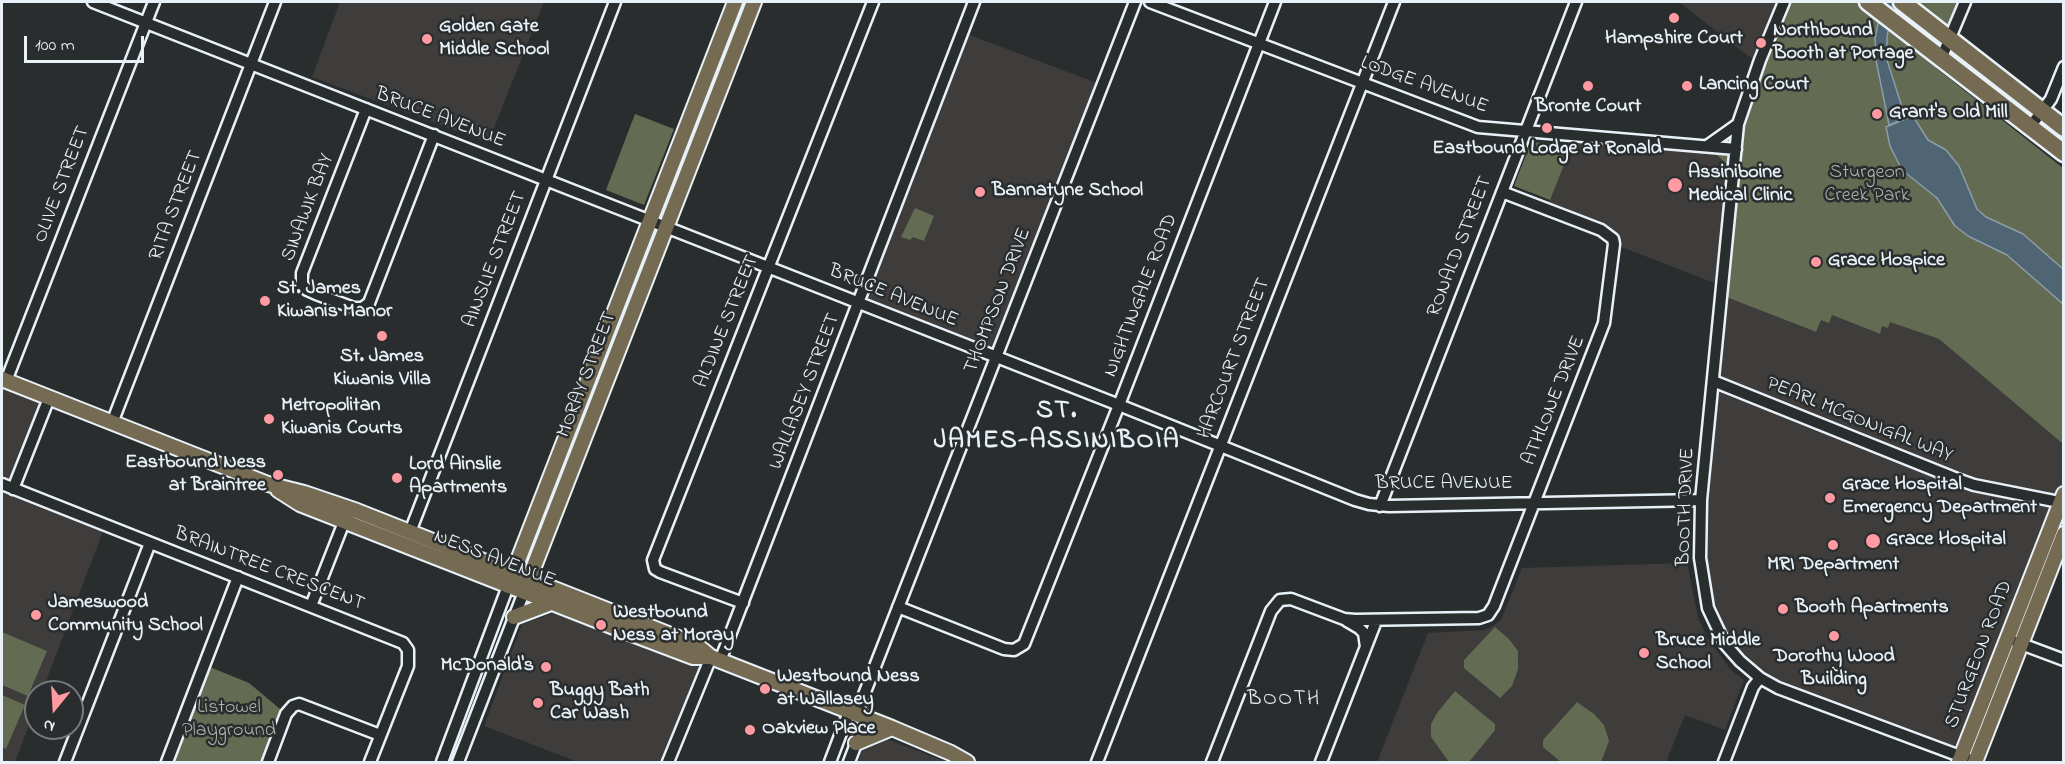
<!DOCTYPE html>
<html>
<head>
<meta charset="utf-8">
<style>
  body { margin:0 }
  #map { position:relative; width:2065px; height:764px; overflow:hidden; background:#2a2d2e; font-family:"Indie Flower",sans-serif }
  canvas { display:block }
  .frame { position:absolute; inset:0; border:3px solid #e8f1f8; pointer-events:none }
  .north { position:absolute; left:24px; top:680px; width:60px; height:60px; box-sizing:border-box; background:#2a2d2e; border:2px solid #767b7f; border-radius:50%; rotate:198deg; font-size:16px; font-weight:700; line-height:24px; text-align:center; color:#e8f1f8 }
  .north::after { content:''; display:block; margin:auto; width:21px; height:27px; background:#ff9aa2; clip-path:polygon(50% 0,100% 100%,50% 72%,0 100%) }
  .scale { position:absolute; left:24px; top:36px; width:120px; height:27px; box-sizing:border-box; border:3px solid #e8f1f8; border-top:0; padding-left:8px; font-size:18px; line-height:21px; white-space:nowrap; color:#e8f1f8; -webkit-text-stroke:4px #2a2d2e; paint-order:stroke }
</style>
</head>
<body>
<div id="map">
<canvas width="2065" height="764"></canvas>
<div class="frame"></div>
<div class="north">N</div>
<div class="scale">100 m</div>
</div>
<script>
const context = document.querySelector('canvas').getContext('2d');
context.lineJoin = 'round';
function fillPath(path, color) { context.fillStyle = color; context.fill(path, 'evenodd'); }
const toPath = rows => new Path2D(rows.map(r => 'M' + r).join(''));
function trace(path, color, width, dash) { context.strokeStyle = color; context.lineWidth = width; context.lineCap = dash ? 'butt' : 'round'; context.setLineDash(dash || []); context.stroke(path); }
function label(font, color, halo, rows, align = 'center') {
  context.font = font + ' "Indie Flower",sans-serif'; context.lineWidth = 5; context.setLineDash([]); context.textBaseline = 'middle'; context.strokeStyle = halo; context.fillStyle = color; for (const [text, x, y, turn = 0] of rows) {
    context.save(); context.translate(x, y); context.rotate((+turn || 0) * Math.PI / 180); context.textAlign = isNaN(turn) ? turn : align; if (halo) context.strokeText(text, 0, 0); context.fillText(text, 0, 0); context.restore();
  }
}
fillPath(toPath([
  [340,2,544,2,488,143,312,77],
  [1679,2,1784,2,1760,60,1748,56],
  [967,34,1097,83,992,351,864,302],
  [1576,135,1707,146,1734,171,1722,286,1614,244,1605,235,1545,210],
  [1721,295,1815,332,1821,319,1832,315,1879,334,1882,326,1890,321,1939,339,2063,444,2063,494,1961,757,1768,683,1719,633,1700,558],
  [2,379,49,398,13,489,105,526,42,692,36,692,36,707,15,762,2,762],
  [1687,563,1698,617,1706,636,1731,670,1744,680,1725,730,1685,715,1666,762,1377,762,1428,633,1485,630,1493,626,1501,620,1522,568],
  [558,612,706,670,668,762,578,762,484,726,522,624],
  [869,732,944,761,945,762,858,762]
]), '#3f3c3c');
fillPath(toPath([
  [741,2,748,2,684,165,681,164,693,125],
  [1784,2,1868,2,1941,59,1936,68,2063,168,2063,444,1939,339,1890,322,1888,328,1882,326,1880,334,1832,315,1829,323,1821,320,1816,332,1721,295,1734,171,1707,146,1738,124],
  [1902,2,1965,2,1949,38],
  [635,114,674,129,644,205,606,190],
  [1531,142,1572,145,1550,200,1514,186],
  [915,208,934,216,924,241,913,237,910,240,901,237],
  [650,220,667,227,530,579,513,573],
  [1495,627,1509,639,1518,651,1518,669,1512,686,1500,698,1464,668,1464,660],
  [2,632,47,651,28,696,2,685],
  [205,665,249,683,286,714,268,762,167,762],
  [1455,691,1495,724,1495,730,1469,762,1449,762,1431,737,1431,724,1437,713],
  [2,695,25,705,6,749,2,747],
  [1577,702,1594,714,1604,725,1609,741,1601,762,1561,762,1543,747,1543,740]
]), '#636c52');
const water = toPath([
  [1882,2,1893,2,1887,38,1887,60,1901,104,1899,105,1909,117,1889,125,1876,60,1875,39,1882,2],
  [1913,116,1928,140,1946,150,1959,166,1977,209,1986,217,2023,234,2063,269,2063,304,2007,255,1968,236,1955,226,1937,198,1902,170,1890,146,1886,127,1913,116]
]);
fillPath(water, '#4f6573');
trace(water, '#8c9da8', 1.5);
const minor = toPath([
  [93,2,1119,405,1355,500,1369,504,1389,506,1701,500],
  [1150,2,1478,127,1736,149],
  [1784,2,1760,60,1738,124,1701,500,1700,558,1708,608,1725,644,1740,661,1760,678,1778,688,1976,762],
  [1941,59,1965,2],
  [366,109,302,273,302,284,307,290,316,294,354,308,362,308,369,303,434,135],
  [2030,127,2051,99,2064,67],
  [1707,146,1738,124],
  [6,381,154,2],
  [1713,381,1957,479,1974,485,2064,503],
  [112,423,275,2],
  [2,484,403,643,408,650,408,666,370,762],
  [13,489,49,398],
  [1380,506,1576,2],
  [410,532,615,2],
  [743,603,660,572,655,569,653,560,873,2],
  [311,606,344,522],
  [898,607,1004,649,1014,650,1024,644,1119,405,1275,2],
  [1347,621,1359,628,1364,633,1366,647],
  [2016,642,2064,660],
  [720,661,974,2],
  [856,715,1135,2],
  [65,762,150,543],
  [167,762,238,577],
  [268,762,286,714,293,706,299,704,380,735],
  [442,762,508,586],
  [458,762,524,592],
  [668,762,711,657],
  [830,762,849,712],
  [849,762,866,718],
  [1097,762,1394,2],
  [1212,762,1271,611,1280,600,1291,599,1344,619,1355,620,1479,618,1488,615,1494,606,1604,323,1614,244,1613,239,1601,230,1502,192],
  [1321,762,1376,621],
  [1724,762,1753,687,1760,678]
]);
const major = toPath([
  [2,379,268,484,304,493,357,511,681,639,698,646,711,657,892,728,951,753,967,762],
  [278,490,300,504,619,629,693,657,711,657],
  [508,586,735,2],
  [524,592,754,2],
  [514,617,551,603],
  [856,743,892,728],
  [1959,762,2064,494],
  [1975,762,2064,534]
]);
const highway = toPath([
  [1868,2,2064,153],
  [1902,2,2064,128]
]);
trace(minor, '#e8f1f8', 15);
trace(major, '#e8f1f8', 18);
trace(highway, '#e8f1f8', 21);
trace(minor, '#2a2d2e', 10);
trace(major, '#756b52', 14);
trace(highway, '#756b52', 16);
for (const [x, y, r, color] of [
  [1674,18,6,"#ff9aa2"],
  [427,39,6,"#ff9aa2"],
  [1761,43,6,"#ff9aa2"],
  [1588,86,6,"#ff9aa2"],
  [1687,86,6,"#ff9aa2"],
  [1877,114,6,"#ff9aa2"],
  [1547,128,6,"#ff9aa2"],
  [1675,185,8,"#ff9aa2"],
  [980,192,6,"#ff9aa2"],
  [1816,262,6,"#ff9aa2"],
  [265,301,6,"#ff9aa2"],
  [382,336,6,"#ff9aa2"],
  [269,419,6,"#ff9aa2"],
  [278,475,6,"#ff9aa2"],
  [397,478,6,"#ff9aa2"],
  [1830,498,6,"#ff9aa2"],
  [1873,541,8,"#ff9aa2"],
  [1833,545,6,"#ff9aa2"],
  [1783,609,6,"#ff9aa2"],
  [36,615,6,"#ff9aa2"],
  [601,625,6,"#ff9aa2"],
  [1834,636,6,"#ff9aa2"],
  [1644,653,6,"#ff9aa2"],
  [546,667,6,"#ff9aa2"],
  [765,689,6,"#ff9aa2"],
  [538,703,6,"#ff9aa2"],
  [750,730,6,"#ff9aa2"]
]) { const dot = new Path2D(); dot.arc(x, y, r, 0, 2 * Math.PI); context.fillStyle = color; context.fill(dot); trace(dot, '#2a2d2e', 2); }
label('bold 20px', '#e8f1f8', '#2a2d2e', [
  ["Golden Gate",439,28],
  ["Middle School",439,51],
  ["Northbound",1773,32],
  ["Booth at Portage",1773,55],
  ["Hampshire Court",1674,40,"center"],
  ["Lancing Court",1699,86],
  ["Bronte Court",1588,108,"center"],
  ["Grant's Old Mill",1889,114],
  ["Eastbound Lodge at Ronald",1547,150,"center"],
  ["Assiniboine",1688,174],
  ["Medical Clinic",1688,197],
  ["Bannatyne School",992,192],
  ["Grace Hospice",1828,262],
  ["St. James",277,290],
  ["Kiwanis Manor",277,313],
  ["St. James",382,358,"center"],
  ["Kiwanis Villa",382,381,"center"],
  ["Metropolitan",281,407],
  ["Kiwanis Courts",281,430],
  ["Eastbound Ness",266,464,"right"],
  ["at Braintree",266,487,"right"],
  ["Lord Ainslie",409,466],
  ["Apartments",409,489],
  ["Grace Hospital",1842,486],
  ["Emergency Department",1842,509],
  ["Grace Hospital",1886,541],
  ["MRI Department",1833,566,"center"],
  ["Jameswood",48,604],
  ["Community School",48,627],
  ["Booth Apartments",1795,609],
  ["Westbound",613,614],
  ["Ness at Moray",613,637],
  ["Bruce Middle",1656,642],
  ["School",1656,665],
  ["Dorothy Wood",1834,658,"center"],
  ["Building",1834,681,"center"],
  ["McDonald's",534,667,"right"],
  ["Westbound Ness",777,678],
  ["at Wallasey",777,701],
  ["Buggy Bath",550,692],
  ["Car Wash",550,715],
  ["Oakview Place",762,730]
], 'left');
label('20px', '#e8f1f8', '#2a2d2e', [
  ["LODGE AVENUE",1424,86,20],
  ["BRUCE AVENUE",440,119,21],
  ["OLIVE STREET",63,185,-69],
  ["RITA STREET",177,206,-69],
  ["SINAWIK BAY",309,208,-69],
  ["RONALD STREET",1461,247,-69],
  ["AINSLIE STREET",496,260,-69],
  ["NIGHTINGALE ROAD",1142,296,-69],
  ["BRUCE AVENUE",893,297,22],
  ["THOMPSON DRIVE",999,301,-69],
  ["ALDINE STREET",728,322,-68],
  ["HARCOURT STREET",1235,359,-69],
  ["MORAY STREET",588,375,-69],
  ["WALLASEY STREET",806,392,-69],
  ["ATHLONE DRIVE",1555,401,-68],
  ["PEARL MCGONIGAL WAY",1859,421,22],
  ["BRUCE AVENUE",1444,485],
  ["BOOTH DRIVE",1687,507,-88],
  ["NESS AVENUE",494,560,21],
  ["BRAINTREE CRESCENT",269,570,21],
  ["STURGEON ROAD",1980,655,-69]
]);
label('20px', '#acb5ad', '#2a2d2e', [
  ["Sturgeon",1867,174],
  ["Creek Park",1867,197],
  ["Listowel",229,709],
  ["Playground",229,732]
]);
context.letterSpacing = '1.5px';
label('21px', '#e8f1f8', '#2a2d2e', [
  ["BOOTH",1284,701]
]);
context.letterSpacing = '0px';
context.letterSpacing = '1.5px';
label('bold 26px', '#e8f1f8', '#2a2d2e', [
  ["ST.",1057,413],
  ["JAMES-ASSINIBOIA",1057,443]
]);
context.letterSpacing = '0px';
</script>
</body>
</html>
